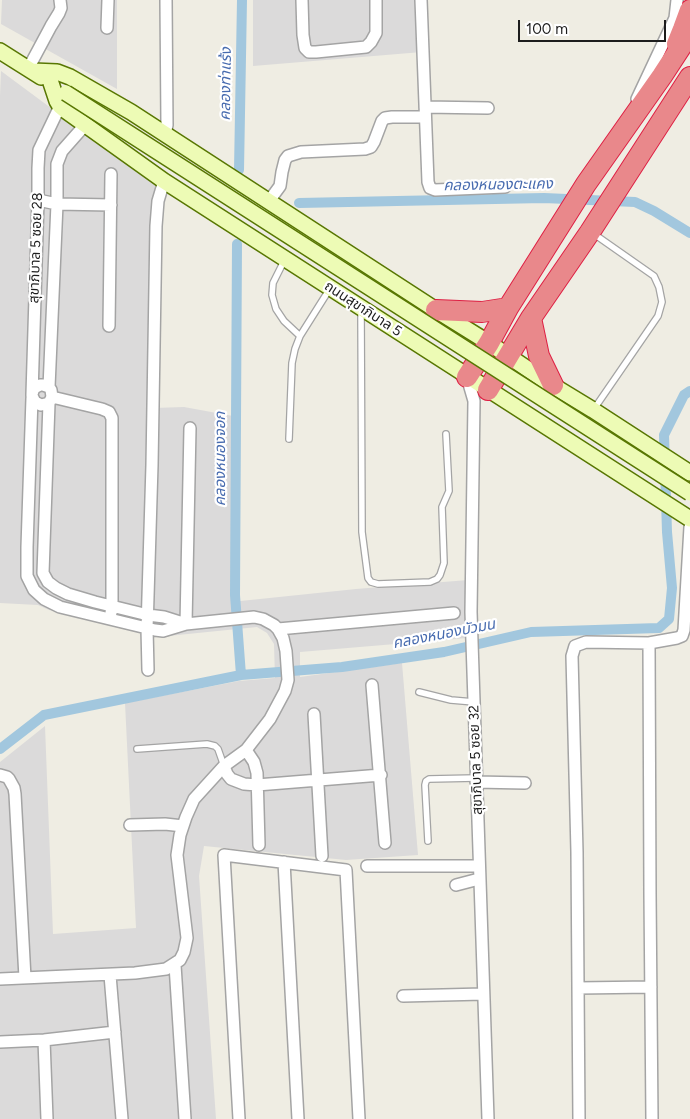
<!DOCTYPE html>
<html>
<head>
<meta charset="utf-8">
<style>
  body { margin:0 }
  #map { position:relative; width:690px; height:1119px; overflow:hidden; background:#efede3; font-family:Figtree,sans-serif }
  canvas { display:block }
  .scale { position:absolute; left:518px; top:20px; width:148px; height:22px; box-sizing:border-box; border:2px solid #1d1d1d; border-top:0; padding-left:6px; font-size:15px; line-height:18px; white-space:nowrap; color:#1d1d1d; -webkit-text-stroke:4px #fff; paint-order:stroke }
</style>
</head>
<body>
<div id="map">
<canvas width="690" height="1119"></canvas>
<div class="scale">100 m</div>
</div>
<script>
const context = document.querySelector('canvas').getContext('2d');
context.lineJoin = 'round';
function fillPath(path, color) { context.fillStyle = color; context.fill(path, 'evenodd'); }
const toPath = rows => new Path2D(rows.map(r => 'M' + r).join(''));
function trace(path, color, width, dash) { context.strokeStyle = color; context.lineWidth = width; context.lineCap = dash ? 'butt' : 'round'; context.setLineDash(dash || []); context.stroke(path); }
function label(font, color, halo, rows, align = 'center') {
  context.font = font + ' Figtree,"Noto Sans Thai",sans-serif'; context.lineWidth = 4.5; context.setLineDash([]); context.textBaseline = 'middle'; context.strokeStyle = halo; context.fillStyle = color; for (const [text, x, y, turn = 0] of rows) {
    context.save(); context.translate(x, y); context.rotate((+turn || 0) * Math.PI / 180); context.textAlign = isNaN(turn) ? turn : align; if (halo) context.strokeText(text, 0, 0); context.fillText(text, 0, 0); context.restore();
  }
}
fillPath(toPath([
  [2,0,117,0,117,89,1,24],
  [253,0,421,0,422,52,253,66],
  [1,71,86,134,163,187,154,408,184,407,233,416,231,602,356,589,468,580,467,638,300,652,300,677,402,663,418,855,346,860,204,846,199,876,216,1119,0,1119,0,762,45,726,53,934,136,928,125,703,239,681,275,678,274,644,267,633,257,627,168,636,49,610,38,605,0,603,0,96]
]), '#dbdada');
trace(toPath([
  [239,170,242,0],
  [299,203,544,198,635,202,654,211,690,233],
  [237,244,235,595,241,675],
  [0,749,44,715,241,675,342,667,444,652,531,632,659,628,669,619,672,588,667,532,664,435,684,395,690,391]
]), '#a2c7de', 10);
const lane = toPath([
  [284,261,273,283,272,295,276,309,284,321,300,336],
  [361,310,362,532,368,578,371,582,378,584,430,582,437,579,440,575,444,563,442,507,449,491,446,434],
  [594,409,658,316,662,302,659,287,654,276,594,234],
  [289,439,292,363,295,349,300,336,329,290],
  [419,692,451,700,474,702],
  [137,749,207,744,215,746,218,749,224,766],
  [428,841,425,785,426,781,429,779,476,778]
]);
const street = toPath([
  [302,0,303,35,305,48,309,52,316,52,366,47,371,42,376,33,376,0],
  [421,0,428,182,430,188,435,190,505,187],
  [107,28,108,0],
  [28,69,51,26,59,13,61,8,60,0],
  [637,99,675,18,677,0],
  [425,107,488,108],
  [165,134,167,125,166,0],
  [38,200,57,204,111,205],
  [269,201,280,186,282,172,285,160,288,156,301,152,365,149,371,147,374,142,382,121,385,118,392,117,425,117],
  [109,326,111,174],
  [467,377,474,401,471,612,488,1119],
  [49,387,57,204,57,164,62,151,85,125],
  [32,394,34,388,40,385,43,385,49,387,51,390,52,397,49,403,41,405,35,402,32,396,32,394,38,200,38,168,39,150,60,106],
  [52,397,102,409,109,412,112,418,112,606,111,613],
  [49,403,43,573,48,582,56,588,68,594,95,602,148,615,164,617,186,624],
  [186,624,190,428],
  [278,629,454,613],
  [649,643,650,894,652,1119],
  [148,670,147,629,152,465,156,226,158,201,164,181],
  [372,685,385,843],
  [314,714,322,856],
  [246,750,254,762,257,773,259,845],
  [224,766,227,774,231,779,244,784,257,785,381,775],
  [0,775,7,777,9,779,14,788,15,794,25,978],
  [476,782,525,783],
  [130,825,165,824,183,826],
  [284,862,298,1119],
  [367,866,479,866],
  [456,885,479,879],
  [175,965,185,1119],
  [110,975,122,1119],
  [0,979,135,973,166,969,180,960,184,952,187,938,177,855,180,835,186,817,194,799,224,766,246,750,270,719,285,691,288,680,286,651,283,638,278,629,274,625,263,619,254,617,186,624,163,631,155,630,60,607,44,599,34,590,27,576,27,547,32,398],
  [578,988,651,987],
  [403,996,483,994],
  [44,1040,47,1119],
  [0,1042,44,1040,115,1032],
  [239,1119,224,855,346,870,359,1119],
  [579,1119,577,852,572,656,575,646,586,642,649,643,677,638,682,636,684,630,690,527]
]);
const secondary = toPath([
  [0,51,41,77],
  [33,71,57,72,70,77,131,112,436,310,489,343,547,382,593,410,690,473],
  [51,83,57,101,60,106,66,111,164,181,690,519]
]);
const highway = toPath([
  [677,44,683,29,690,10],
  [436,310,482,312,508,308],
  [531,318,539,356,553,385],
  [467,377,489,343,508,308,586,184,662,76,690,33],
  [488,390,531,318,590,232,690,77]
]);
trace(lane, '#a4a4a4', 8);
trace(street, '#a4a4a4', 14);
trace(secondary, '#587702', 18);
trace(highway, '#de1f43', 22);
trace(lane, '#fff', 5.5);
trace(street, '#fff', 11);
trace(secondary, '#edfbb5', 15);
trace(highway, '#e9888b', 20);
const secondaryBridge = toPath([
  [66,93,690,493]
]);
trace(secondaryBridge, '#587702', 18, []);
trace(secondaryBridge, '#edfbb5', 15);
label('14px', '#1d1d1d', '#fff', [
  ["สุขาภิบาล 5 ซอย 28",36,248,-88],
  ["ถนนสุขาภิบาล 5",363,309,33],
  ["สุขาภิบาล 5 ซอย 32",476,760,-92]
]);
label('italic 15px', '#476baf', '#fff', [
  ["คลองท่าแร้ง",226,84,-89],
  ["คลองหนองตะแคง",498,185,-1],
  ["คลองหนองจอก",221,459,-90],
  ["คลองหนองบัวมน",444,634,-11]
]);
</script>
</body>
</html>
